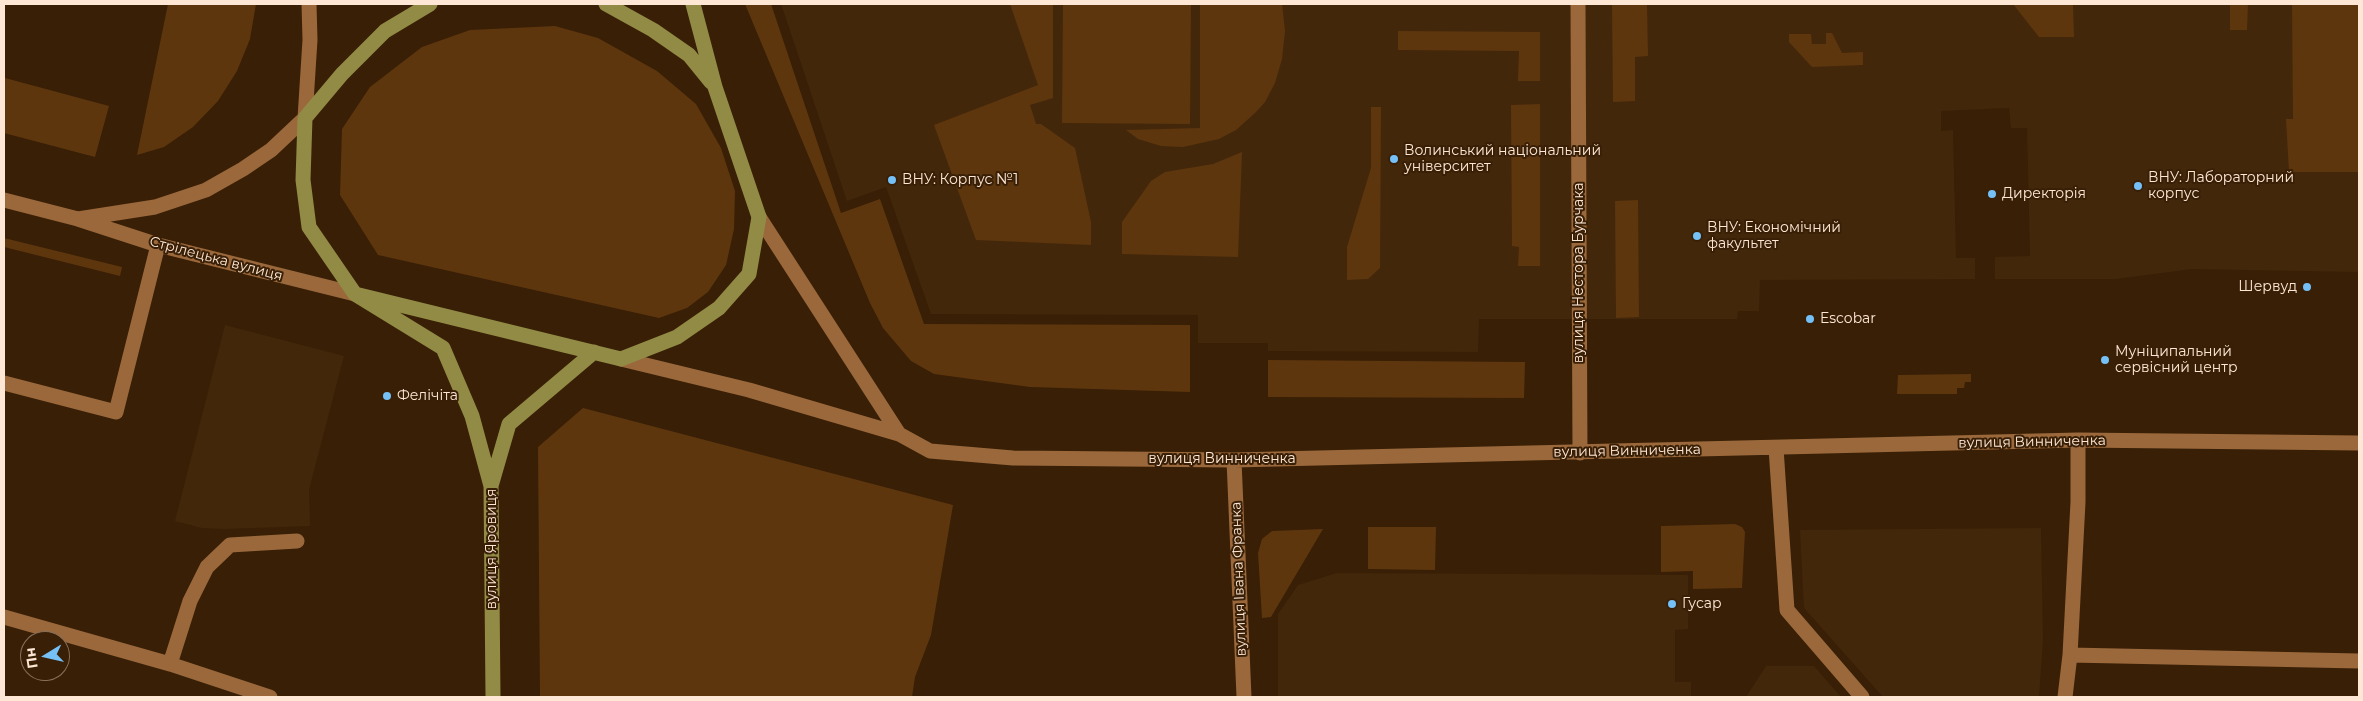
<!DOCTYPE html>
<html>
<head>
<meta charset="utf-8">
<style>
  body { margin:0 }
  #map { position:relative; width:2363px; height:701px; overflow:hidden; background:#381f06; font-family:Montserrat,sans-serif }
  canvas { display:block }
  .frame { position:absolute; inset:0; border:5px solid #fee7d5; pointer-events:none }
  .north { position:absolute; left:20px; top:631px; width:50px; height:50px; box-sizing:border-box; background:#381f06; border:1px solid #876f59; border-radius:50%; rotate:261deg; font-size:14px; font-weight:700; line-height:20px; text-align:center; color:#fee7d5 }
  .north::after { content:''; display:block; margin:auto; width:18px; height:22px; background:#75c0f6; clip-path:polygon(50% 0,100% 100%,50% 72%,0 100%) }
</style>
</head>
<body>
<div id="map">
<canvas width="2363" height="701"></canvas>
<div class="frame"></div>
<div class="north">Пн</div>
</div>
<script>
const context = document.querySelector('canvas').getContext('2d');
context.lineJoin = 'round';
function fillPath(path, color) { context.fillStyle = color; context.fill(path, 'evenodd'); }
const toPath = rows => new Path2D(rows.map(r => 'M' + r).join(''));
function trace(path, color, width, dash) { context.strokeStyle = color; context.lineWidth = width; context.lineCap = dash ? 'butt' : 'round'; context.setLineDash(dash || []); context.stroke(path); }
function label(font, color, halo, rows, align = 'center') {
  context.font = font + ' Montserrat,sans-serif'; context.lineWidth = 4; context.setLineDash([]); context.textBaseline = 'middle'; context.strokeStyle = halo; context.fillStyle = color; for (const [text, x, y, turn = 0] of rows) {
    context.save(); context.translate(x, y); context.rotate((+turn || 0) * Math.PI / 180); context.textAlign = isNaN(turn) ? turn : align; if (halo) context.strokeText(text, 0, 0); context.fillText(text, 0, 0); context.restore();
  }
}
fillPath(toPath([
  [781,4,2359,4,2359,272,2192,269,2116,279,1995,279,1995,257,2030,256,2027,128,2011,128,2009,108,1941,111,1941,131,1953,130,1956,258,1975,258,1975,279,1760,280,1759,311,1738,311,1737,319,1479,319,1478,352,1268,351,1268,343,1198,343,1198,315,931,314,886,187,847,201],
  [225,325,344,356,309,490,310,526,225,529,202,528,175,521],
  [2041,528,2043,641,2039,697,1883,697,1804,608,1800,530],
  [1337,573,1688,575,1688,629,1675,630,1675,682,1691,682,1691,697,1278,697,1278,614,1298,585],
  [1766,666,1814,666,1841,697,1746,697]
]), '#43270a');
fillPath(toPath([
  [168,4,256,4,250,39,237,71,218,101,193,127,164,147,137,155],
  [745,4,771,4,841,213,880,199,924,324,1190,325,1190,392,1030,387,934,374,911,361,883,328,870,303],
  [1010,4,1053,4,1053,98,1030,105,1036,124,1041,124,1075,148,1091,222,1091,245,976,240,934,125,1038,85],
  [1063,4,1191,4,1190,124,1062,123],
  [1200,4,1282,4,1285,31,1282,59,1275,83,1265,102,1256,112,1236,130,1219,139,1183,147,1161,146,1138,139,1126,130,1200,128],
  [1612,4,1647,4,1648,56,1635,57,1635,101,1613,102],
  [2013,4,2073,4,2074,37,2039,37],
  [2230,4,2248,4,2247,30,2230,30],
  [2292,4,2359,4,2359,172,2289,172,2286,119,2293,119],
  [555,26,598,38,657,71,696,104,721,148,735,191,734,229,726,265,708,292,687,308,659,318,378,255,340,195,342,129,370,87,422,47,470,30],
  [1398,31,1540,32,1540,81,1518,81,1519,51,1398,50],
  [1826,33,1832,33,1842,53,1863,52,1863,65,1812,67,1789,42,1789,34,1811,34,1812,44,1826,44],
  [5,78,109,106,95,157,4,133],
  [1540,104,1540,266,1518,266,1519,247,1512,246,1511,105],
  [1371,107,1381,107,1380,268,1368,279,1347,280,1347,247,1371,168],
  [1242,152,1238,257,1122,254,1122,222,1151,181,1165,172,1213,164],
  [1638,200,1639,317,1616,318,1615,201],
  [4,238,122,267,120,276,4,247],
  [1268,360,1525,362,1524,398,1268,397],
  [1971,374,1971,382,1965,382,1964,388,1957,388,1957,394,1897,394,1898,375],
  [583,408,953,505,931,635,915,677,912,697,540,697,538,447],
  [1735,524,1742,527,1745,532,1742,588,1693,589,1693,571,1661,572,1661,526],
  [1368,527,1436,527,1435,570,1368,569],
  [1323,529,1271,617,1262,618,1258,553,1262,539,1272,531]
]), '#5d360e');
trace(toPath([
  [1578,4,1580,453],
  [4,200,78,219,158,245,355,294],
  [759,217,899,434],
  [78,219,155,207,206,190,243,169,271,150,305,118,310,40,309,4],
  [621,359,749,390,899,434,930,451,1013,458,1234,460,2078,440,2359,443],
  [4,383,116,412,158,245],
  [2078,440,2078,502,2070,655,2359,661],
  [1776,448,1787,610,1862,697],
  [1234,460,1244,697],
  [4,617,170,664,270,697],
  [170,664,190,601,207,567,230,545,297,541],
  [2065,697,2070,655]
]), '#9a683b', 15);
trace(toPath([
  [430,4,385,31,342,74,305,118,303,180,309,227,355,294,443,348,472,416,491,486],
  [606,4,653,30,689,55,711,82],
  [355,294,621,359,677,337,719,308,749,274,759,217,715,87,693,4],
  [493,697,491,486,509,424,594,352]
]), '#928b45', 15);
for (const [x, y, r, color] of [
  [1394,159,5,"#75c0f6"],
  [892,180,5,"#75c0f6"],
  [2138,186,5,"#75c0f6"],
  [1992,194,5,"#75c0f6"],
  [1697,236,5,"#75c0f6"],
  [2307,287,5,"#75c0f6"],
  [1810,319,5,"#75c0f6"],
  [2105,360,5,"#75c0f6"],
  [387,396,5,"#75c0f6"],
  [1672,604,5,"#75c0f6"]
]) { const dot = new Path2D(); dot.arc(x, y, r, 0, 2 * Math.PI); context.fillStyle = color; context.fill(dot); trace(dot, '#381f06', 2); }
label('14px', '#fee7d5', '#381f06', [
  ["Волинський національний",1404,151],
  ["університет",1404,167],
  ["ВНУ: Лабораторний",2148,178],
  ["корпус",2148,194],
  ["ВНУ: Корпус №1",902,180],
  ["Директорія",2002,194],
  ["ВНУ: Економічний",1707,228],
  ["факультет",1707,244],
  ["Шервуд",2297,287,"right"],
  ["Escobar",1820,319],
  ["Муніципальний",2115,352],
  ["сервісний центр",2115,368],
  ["Фелічіта",397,396],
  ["Гусар",1682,604]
], 'left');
label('14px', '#fee7d5', '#381f06', [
  ["Стрілецька вулиця",216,259,15],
  ["вулиця Нестора Бурчака",1579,273,-90],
  ["вулиця Винниченка",2032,442,-1],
  ["вулиця Винниченка",1627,451,-1],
  ["вулиця Винниченка",1222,459],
  ["вулиця Яровиця",492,549,-90],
  ["вулиця Івана Франка",1239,579,-92]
]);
</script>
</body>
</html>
